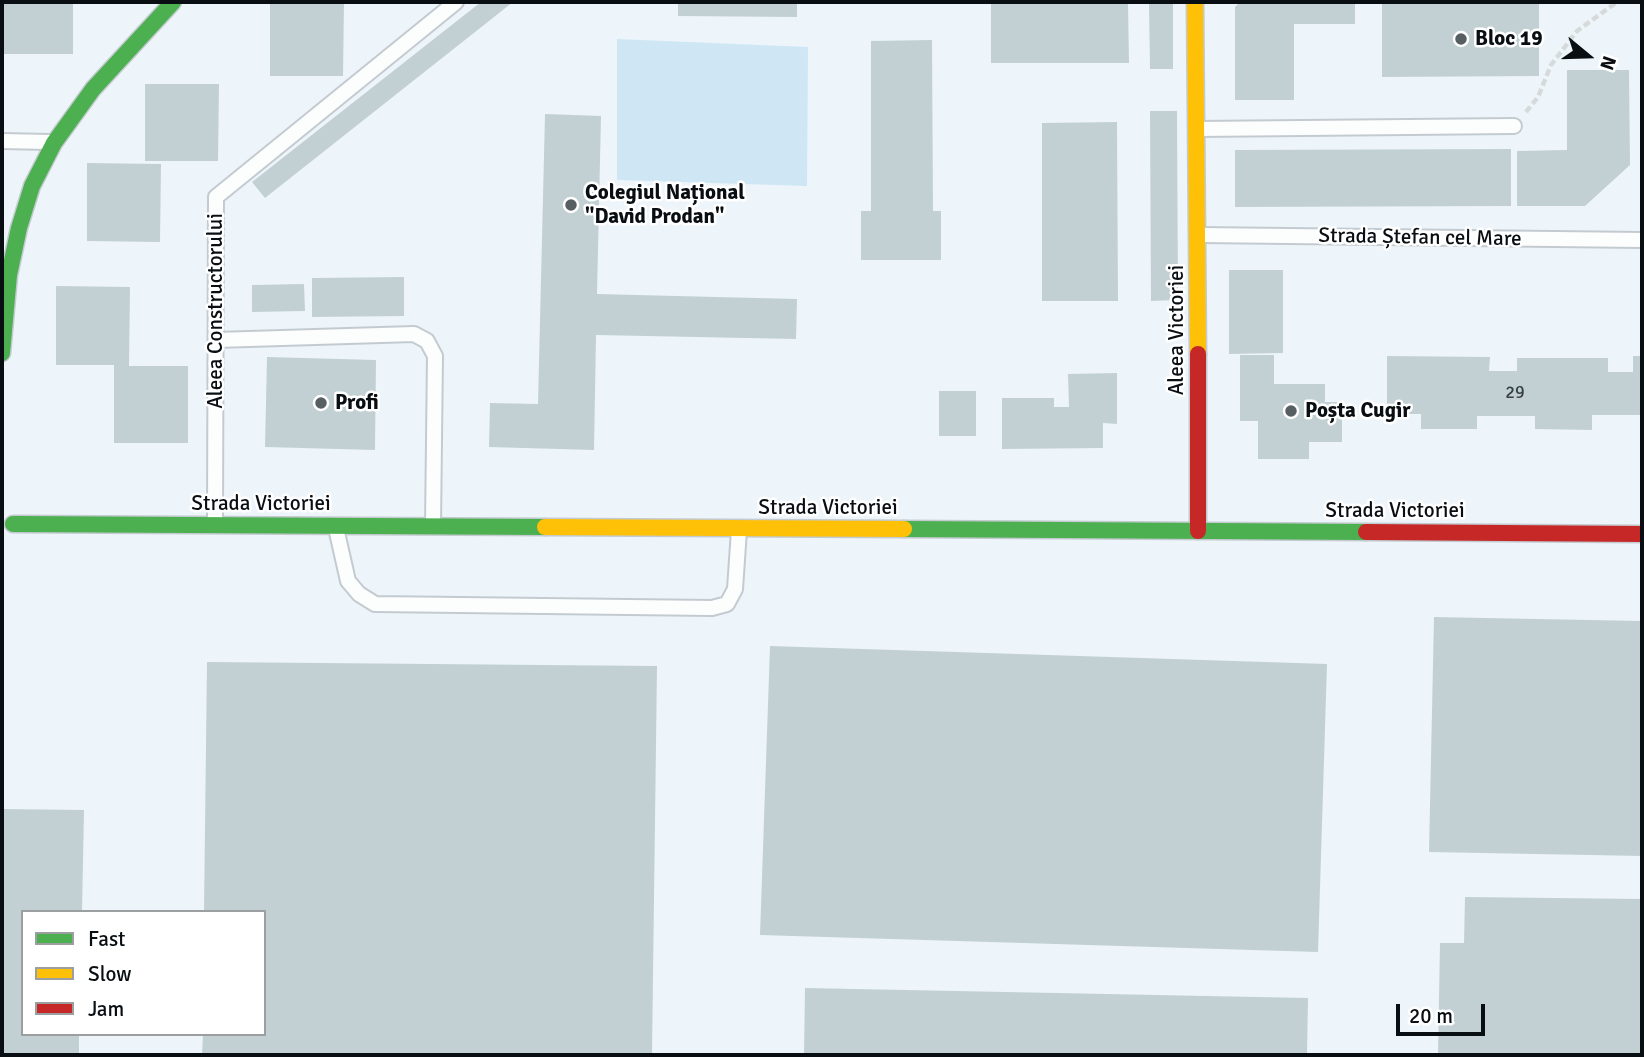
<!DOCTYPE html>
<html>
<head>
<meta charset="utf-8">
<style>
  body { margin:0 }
  #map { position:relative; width:1644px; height:1057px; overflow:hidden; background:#edf5fa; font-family:Signika,sans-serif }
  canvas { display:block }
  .frame { position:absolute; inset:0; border:4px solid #080e11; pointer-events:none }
  .legend { position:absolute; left:21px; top:910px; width:245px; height:126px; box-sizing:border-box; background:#fff; border:2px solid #9c9fa0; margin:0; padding:9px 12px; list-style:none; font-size:21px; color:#080e11 }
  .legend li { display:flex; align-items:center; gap:14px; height:35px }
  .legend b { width:35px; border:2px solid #9c9fa0 }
  .north { position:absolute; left:1553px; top:21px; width:70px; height:70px; -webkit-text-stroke:5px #fff; paint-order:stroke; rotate:109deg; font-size:19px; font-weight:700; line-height:28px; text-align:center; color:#080e11 }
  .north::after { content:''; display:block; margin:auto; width:24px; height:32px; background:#080e11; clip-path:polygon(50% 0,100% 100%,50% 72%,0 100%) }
  .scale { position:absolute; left:1396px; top:1004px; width:89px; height:32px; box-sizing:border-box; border:4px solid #080e11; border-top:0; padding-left:9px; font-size:21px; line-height:24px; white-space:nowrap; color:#080e11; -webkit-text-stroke:5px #fff; paint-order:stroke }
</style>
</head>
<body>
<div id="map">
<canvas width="1644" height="1057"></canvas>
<div class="frame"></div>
<ul class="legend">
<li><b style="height:9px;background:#4caf50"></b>Fast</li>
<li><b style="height:9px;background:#ffc107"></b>Slow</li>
<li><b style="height:9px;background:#c62828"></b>Jam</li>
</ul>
<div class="north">N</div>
<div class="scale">20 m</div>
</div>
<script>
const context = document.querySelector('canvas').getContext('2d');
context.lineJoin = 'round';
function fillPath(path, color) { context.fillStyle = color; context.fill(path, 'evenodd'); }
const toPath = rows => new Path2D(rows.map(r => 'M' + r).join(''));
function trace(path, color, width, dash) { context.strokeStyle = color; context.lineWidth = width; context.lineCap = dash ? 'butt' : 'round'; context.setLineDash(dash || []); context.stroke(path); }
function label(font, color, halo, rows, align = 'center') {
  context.font = font + ' Signika,sans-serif'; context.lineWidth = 5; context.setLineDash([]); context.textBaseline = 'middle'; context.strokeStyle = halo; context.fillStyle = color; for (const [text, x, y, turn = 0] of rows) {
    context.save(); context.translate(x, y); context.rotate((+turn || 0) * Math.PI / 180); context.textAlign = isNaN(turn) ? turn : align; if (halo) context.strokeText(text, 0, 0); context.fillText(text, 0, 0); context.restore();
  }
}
fillPath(toPath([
  [617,39,808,47,807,186,617,180]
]), '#cfe7f4');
fillPath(toPath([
  [270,2,344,2,343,76,270,76],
  [481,2,513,2,265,198,252,182],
  [678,2,797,2,797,17,678,16],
  [991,2,1128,2,1129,63,991,63],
  [1149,2,1173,2,1173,69,1150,69],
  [1240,2,1355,2,1355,24,1294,24,1294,100,1235,100,1235,7],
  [1382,2,1539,2,1539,76,1382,77],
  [2,4,73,4,73,54,2,54],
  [932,40,933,211,941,211,941,260,861,260,861,211,871,211,871,41],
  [1567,70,1629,70,1630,165,1585,206,1517,206,1517,151,1567,150],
  [145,84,219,84,218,161,145,161],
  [1150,111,1177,111,1178,300,1151,301],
  [545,114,601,116,597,294,797,299,796,339,596,335,594,450,489,447,490,403,538,404],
  [1117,122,1118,301,1042,301,1042,123],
  [1511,149,1511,206,1235,207,1235,150],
  [87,163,161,164,160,242,87,241],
  [1229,270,1283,270,1283,353,1229,354],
  [404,277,404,316,312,317,312,278],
  [304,284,305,311,252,312,252,285],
  [56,286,130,287,129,366,188,366,188,443,114,443,114,365,56,365],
  [1240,355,1274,355,1274,384,1325,384,1325,402,1342,402,1342,442,1309,442,1309,459,1258,459,1258,421,1240,421],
  [1387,356,1490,357,1489,371,1517,371,1517,358,1608,358,1608,372,1633,372,1633,356,1642,356,1642,415,1592,415,1592,430,1535,429,1535,416,1477,416,1477,429,1421,429,1421,414,1387,414],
  [267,357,376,360,375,450,265,447],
  [1117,373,1117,424,1103,423,1103,448,1002,449,1002,398,1054,398,1054,407,1069,407,1068,374],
  [939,391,976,391,976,436,939,436],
  [1434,617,1642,621,1642,856,1429,852],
  [770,646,1327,664,1318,952,760,935],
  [207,662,657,666,652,1055,202,1055,203,1034,264,1034,264,912,204,912],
  [2,809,84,810,82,912,23,912,23,1034,79,1034,79,1055,2,1055],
  [1465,897,1642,899,1642,1055,1438,1055,1440,943,1464,943],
  [805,988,1308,998,1307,1055,804,1055]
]), '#c2d0d3');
const lane = toPath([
  [1197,129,1514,126],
  [2,141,49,142],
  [1199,235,1642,240],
  [216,340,414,334,427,341,435,356,433,525],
  [215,523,216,197,456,2],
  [336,528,348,581,359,594,375,604,712,608,727,604,735,589,739,530]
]);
const fast = toPath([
  [2,353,9,275,19,228,32,186,54,143,93,89,173,2],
  [13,524,545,527],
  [904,529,1366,532]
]);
const slow = toPath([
  [1195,2,1198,354],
  [545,527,904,529]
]);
const jam = toPath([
  [1198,354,1198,531],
  [1366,532,1642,534]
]);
trace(lane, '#c4cbd0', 18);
trace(fast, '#c4cbd0', 19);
trace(slow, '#c4cbd0', 19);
trace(jam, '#c4cbd0', 19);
trace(toPath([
  [1526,112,1538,97,1551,65,1577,31,1617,2]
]), '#d7dadb', 4.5, [7, 3.5]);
trace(lane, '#fcfefe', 14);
trace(fast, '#4caf50', 16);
trace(slow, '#ffc107', 16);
trace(jam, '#c62828', 16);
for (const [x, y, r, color] of [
  [1461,39,7,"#585f63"],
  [571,205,7,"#585f63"],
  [321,403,7,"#585f63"],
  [1291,411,7,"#585f63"]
]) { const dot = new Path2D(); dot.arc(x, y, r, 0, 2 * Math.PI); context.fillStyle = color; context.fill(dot); trace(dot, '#fff', 2.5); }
label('18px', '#363e42', null, [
  ["29",1515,393]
]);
label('bold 21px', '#080e11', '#fff', [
  ["Bloc 19",1475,39],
  ["Colegiul Național",585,193],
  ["\"David Prodan\"",585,217],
  ["Profi",335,403],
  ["Poșta Cugir",1305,411]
], 'left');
label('21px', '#080e11', '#fff', [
  ["Strada Ștefan cel Mare",1420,238,1],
  ["Aleea Constructorului",216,311,-90],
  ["Aleea Victoriei",1177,330,-90],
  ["Strada Victoriei",261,504],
  ["Strada Victoriei",828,508],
  ["Strada Victoriei",1395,511]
]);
</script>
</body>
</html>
